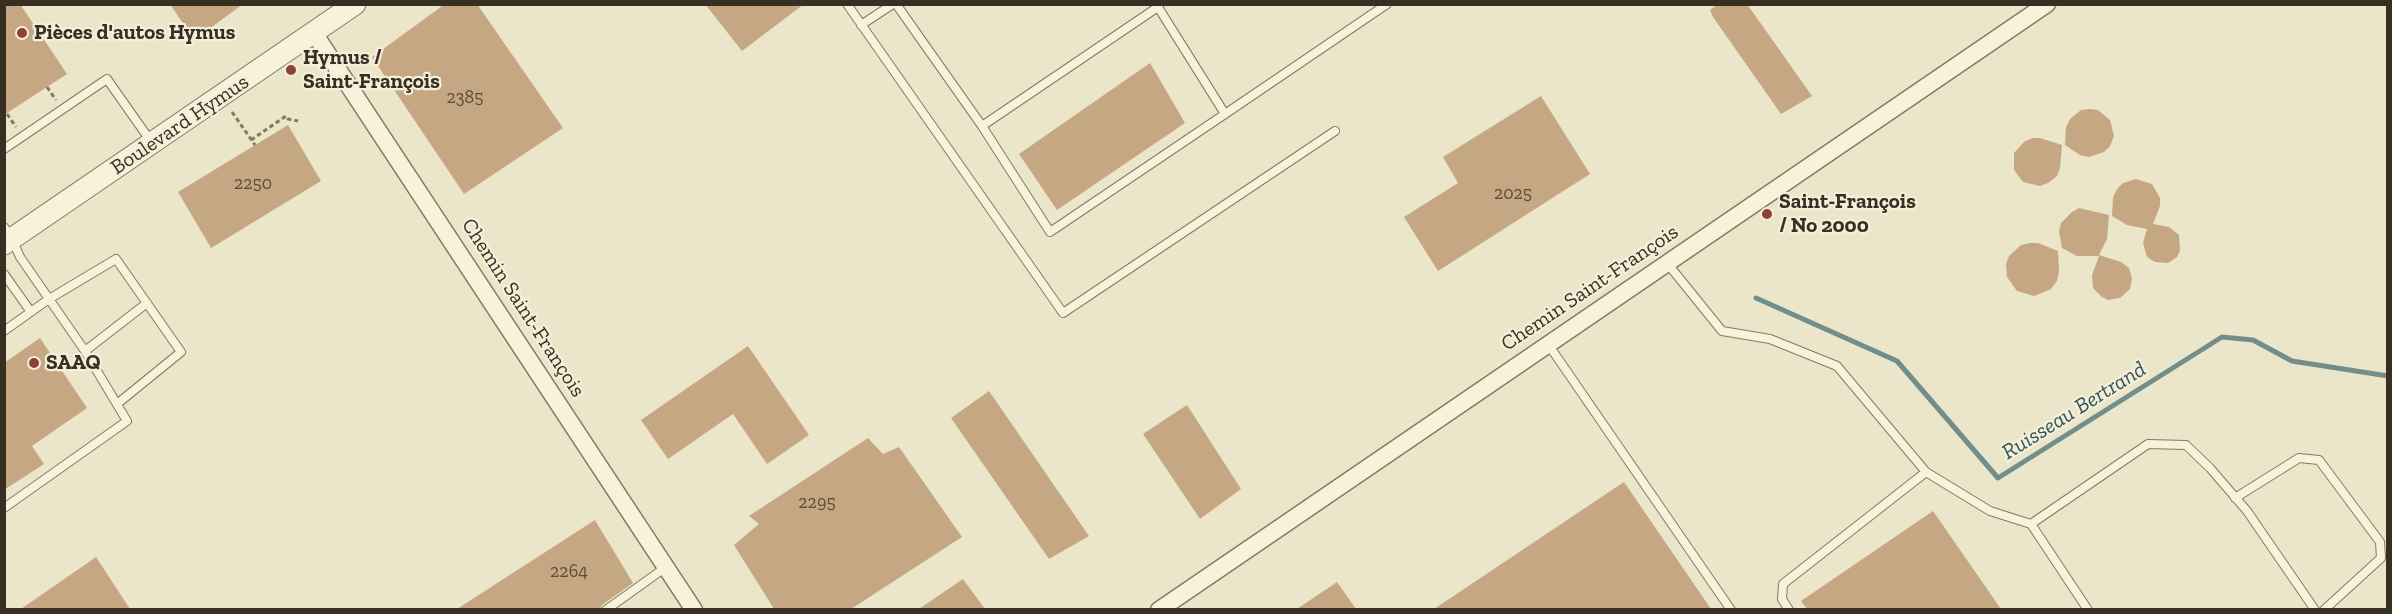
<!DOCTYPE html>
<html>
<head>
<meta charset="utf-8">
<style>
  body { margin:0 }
  #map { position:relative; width:2392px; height:614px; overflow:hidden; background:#ebe6ca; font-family:"Zilla Slab",serif }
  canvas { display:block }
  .frame { position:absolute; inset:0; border:6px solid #382f22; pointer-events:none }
</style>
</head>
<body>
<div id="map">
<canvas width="2392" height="614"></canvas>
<div class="frame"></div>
</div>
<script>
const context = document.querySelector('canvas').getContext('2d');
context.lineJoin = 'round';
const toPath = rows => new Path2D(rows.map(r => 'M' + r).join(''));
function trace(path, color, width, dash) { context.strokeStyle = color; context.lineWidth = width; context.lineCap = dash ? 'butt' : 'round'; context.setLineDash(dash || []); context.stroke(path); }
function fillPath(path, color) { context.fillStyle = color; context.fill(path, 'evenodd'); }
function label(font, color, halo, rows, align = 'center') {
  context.font = font + ' "Zilla Slab",serif'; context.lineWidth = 4.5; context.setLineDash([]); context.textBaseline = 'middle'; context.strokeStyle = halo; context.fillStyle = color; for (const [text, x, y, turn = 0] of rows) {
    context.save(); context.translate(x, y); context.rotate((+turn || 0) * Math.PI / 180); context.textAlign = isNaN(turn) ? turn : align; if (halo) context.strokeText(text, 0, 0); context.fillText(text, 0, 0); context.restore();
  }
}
trace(toPath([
  [1756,298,1897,361,1998,478,2222,337,2253,340,2292,361,2388,376]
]), '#718e8b', 5);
fillPath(toPath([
  [4,4,20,4,67,74,4,115],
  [170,4,243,4,194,40],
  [445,4,477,4,563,128,464,194,372,57],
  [705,4,804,4,742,51],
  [1718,4,1747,4,1812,96,1781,114,1713,17,1710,10],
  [1150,63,1185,123,1057,210,1019,154],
  [1541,96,1590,174,1438,271,1404,217,1458,183,1443,157],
  [2090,109,2098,110,2110,120,2114,136,2110,146,2104,152,2089,157,2080,155,2065,145,2066,127,2070,119,2081,110],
  [288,125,321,181,211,248,178,192],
  [2033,138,2040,138,2062,145,2060,168,2057,176,2048,183,2040,186,2023,182,2014,170,2014,153,2025,141],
  [2136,179,2152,184,2160,198,2160,206,2153,224,2169,227,2179,235,2180,251,2177,257,2168,263,2155,262,2147,257,2143,243,2147,229,2127,225,2112,216,2113,197,2117,189,2123,183],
  [2079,208,2109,215,2107,239,2099,255,2121,262,2129,268,2132,278,2130,289,2120,298,2108,300,2102,297,2093,288,2092,275,2099,256,2077,256,2062,248,2059,231,2061,223,2072,212],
  [2030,243,2038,243,2058,251,2059,272,2057,281,2051,289,2034,296,2017,291,2007,277,2006,264,2009,256,2021,245],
  [40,338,87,408,32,446,44,464,4,490,4,363],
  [748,346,809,435,767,464,733,414,668,459,641,420],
  [989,391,1089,536,1049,559,951,418],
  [1187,405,1241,489,1200,519,1143,434],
  [868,438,883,454,899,447,962,537,851,609,774,609,734,545,759,524,749,516],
  [1624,482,1711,609,1434,609],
  [1933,511,2001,609,1807,609,1801,601],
  [595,520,633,583,602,605,600,609,457,609],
  [96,557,130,609,21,609],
  [963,579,985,609,919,609],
  [1337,582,1356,609,1297,609]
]), '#c6a783');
const service = toPath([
  [847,4,1063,313,1335,131],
  [896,4,982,126,1158,7,1225,114,1387,4],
  [861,25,893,4],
  [982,126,1050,232,1225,114],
  [4,149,107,79,152,143],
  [4,227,12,239,20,257,85,351,127,421,4,508],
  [1667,263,1722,331,1770,339,1837,366,1926,472,1990,511,2031,524,2148,444,2186,445,2210,468,2247,511,2315,610],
  [4,274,31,312],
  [4,331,49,299,116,259,181,352,117,404],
  [1548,344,1731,610],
  [85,351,147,303],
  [2235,498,2299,458,2319,460,2380,542,2381,558,2324,610],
  [2031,524,2088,610],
  [606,610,666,567],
  [1789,610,1782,599,1783,584,1926,472]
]);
const minor = toPath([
  [314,33,694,610],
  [1159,610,2047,4]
]);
const tertiary = toPath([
  [4,244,355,4]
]);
trace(service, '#86795f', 10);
trace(minor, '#86795f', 19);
trace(tertiary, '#86795f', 23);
trace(toPath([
  [47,87,56,100],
  [232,112,255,145],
  [7,114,16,127],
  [251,140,286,116,288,119,298,121]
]), '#86795f', 3, [4.5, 3]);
trace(service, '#f6f2dc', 8);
trace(minor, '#f6f2dc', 16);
trace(tertiary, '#f6f2dc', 21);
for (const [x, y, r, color] of [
  [22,33,6,"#904034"],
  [291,70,6,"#904034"],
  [1767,214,6,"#904034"],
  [34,363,6,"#904034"]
]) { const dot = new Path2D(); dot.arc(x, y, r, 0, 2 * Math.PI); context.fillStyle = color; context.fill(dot); trace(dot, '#f3efd9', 2); }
label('18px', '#5c4d3a', null, [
  ["2385",465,98],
  ["2250",253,184],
  ["2025",1513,194],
  ["2295",817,503],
  ["2264",569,572]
]);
label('bold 21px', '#382f22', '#f3efd9', [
  ["Pièces d'autos Hymus",34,33],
  ["Hymus /",303,58],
  ["Saint-François",303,82],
  ["Saint-François",1779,202],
  ["/ No 2000",1779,226],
  ["SAAQ",46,363]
], 'left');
label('21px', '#382f22', '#f3efd9', [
  ["Boulevard Hymus",180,125,-34],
  ["Chemin Saint-François",1590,288,-34],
  ["Chemin Saint-François",523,308,57]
]);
label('italic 22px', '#325456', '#f3efd9', [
  ["Ruisseau Bertrand",2074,411,-32]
]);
</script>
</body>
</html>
